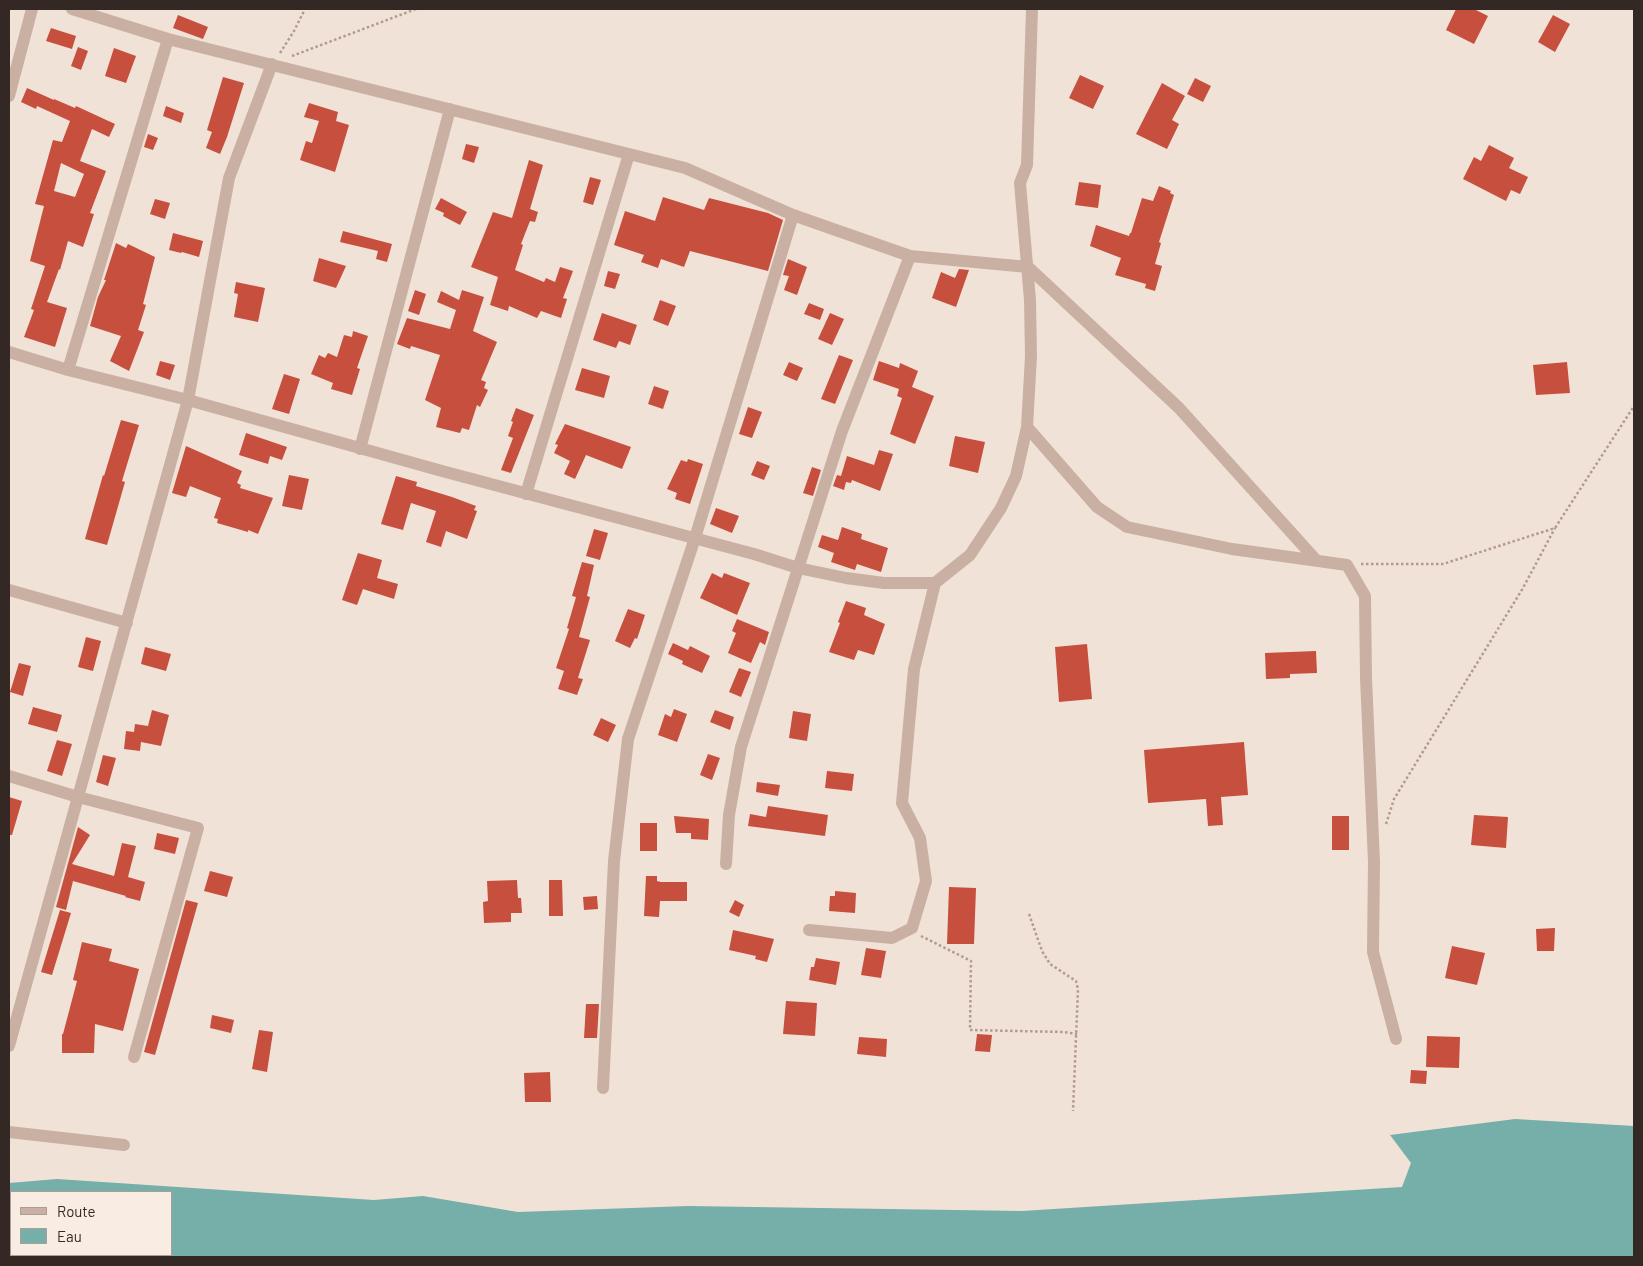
<!DOCTYPE html>
<html>
<head>
<meta charset="utf-8">
<style>
  body { margin:0 }
  #map { position:relative; width:1643px; height:1266px; overflow:hidden; background:#f1e2d7; font-family:Barlow,sans-serif }
  canvas { display:block }
  .frame { position:absolute; inset:0; border:10px solid #342825; pointer-events:none }
  .legend { position:absolute; left:10px; top:1191px; width:162px; height:65px; box-sizing:border-box; background:#f9ece3; border:1px solid #aa9e97; margin:0; padding:6px 9px; list-style:none; font-size:15px; color:#342825 }
  .legend li { display:flex; align-items:center; gap:10px; height:25px }
  .legend b { width:25px; border:1px solid #aa9e97 }
</style>
</head>
<body>
<div id="map">
<canvas width="1643" height="1266"></canvas>
<div class="frame"></div>
<ul class="legend">
<li><b style="height:6px;background:#c9b0a3"></b>Route</li>
<li><b style="height:14px;background:#76aeaa"></b>Eau</li>
</ul>
</div>
<script>
const context = document.querySelector('canvas').getContext('2d');
context.lineJoin = 'round';
function fillPath(path, color) { context.fillStyle = color; context.fill(path, 'evenodd'); }
const toPath = rows => new Path2D(rows.map(r => 'M' + r).join(''));
function trace(path, color, width, dash) { context.strokeStyle = color; context.lineWidth = width; context.lineCap = dash ? 'butt' : 'round'; context.setLineDash(dash || []); context.stroke(path); }
fillPath(toPath([
  [1515,1119,1634,1126,1634,1257,9,1257,9,1183,57,1179,374,1200,423,1196,518,1212,688,1206,1022,1211,1402,1187,1411,1163,1390,1135],
  [11,1192,171,1192,171,1255,11,1255]
]), '#76aeaa');
fillPath(toPath([
  [1456,9,1474,9,1488,16,1474,44,1446,30],
  [178,15,208,27,203,39,173,28],
  [1553,15,1570,24,1555,52,1538,42],
  [51,28,76,36,72,49,46,41],
  [78,47,88,51,81,70,71,66],
  [114,48,136,56,126,83,105,76],
  [1080,75,1104,86,1093,109,1069,98],
  [223,77,244,83,227,137,220,154,206,148,212,132,207,130],
  [1195,78,1211,86,1203,102,1187,94],
  [1162,83,1185,96,1172,120,1179,124,1167,149,1136,134],
  [27,88,54,100,54,99,75,108,76,106,115,124,109,137,92,129,80,161,106,171,90,213,94,214,83,247,68,241,60,270,59,269,47,302,67,308,55,347,24,337,34,310,31,309,45,266,30,261,44,206,35,204,53,140,62,142,70,121,37,106,36,109,21,102],
  [61,163,84,174,75,197,54,191],
  [309,103,338,112,336,121,349,125,335,172,300,160,306,141,312,143,319,121,304,117],
  [166,106,184,113,181,123,163,116],
  [148,134,158,138,153,150,144,147],
  [466,144,479,147,474,163,462,159],
  [1489,145,1514,158,1509,168,1528,177,1520,194,1511,190,1506,201,1463,179,1474,157,1481,161],
  [529,160,543,165,530,209,538,212,535,222,530,221,521,244,523,245,515,270,544,282,546,278,555,282,560,267,573,271,563,298,567,299,561,318,541,311,537,318,509,306,508,311,490,305,498,277,471,267,493,212,512,218],
  [590,177,601,180,593,205,583,202],
  [1079,182,1101,185,1098,208,1075,205],
  [1159,186,1171,191,1170,193,1174,195,1159,242,1161,243,1155,264,1162,266,1155,291,1145,288,1146,284,1115,275,1121,258,1090,246,1096,225,1129,236,1130,233,1131,233,1142,198,1153,201],
  [663,197,704,210,709,198,768,213,783,220,768,271,690,251,684,267,661,259,658,268,641,262,644,255,614,245,625,211,655,221],
  [441,198,467,212,460,225,443,216,444,213,435,209],
  [155,199,170,203,165,219,150,214],
  [343,231,392,244,387,262,376,259,378,251,340,242],
  [173,233,203,241,199,257,182,252,181,253,169,250],
  [116,243,126,248,128,244,155,257,143,304,146,305,138,330,144,332,129,371,110,361,121,336,90,326,98,297,106,280,104,280],
  [319,258,346,266,336,288,313,281],
  [788,259,807,267,797,295,784,290,789,276,783,275],
  [959,269,969,270,956,307,932,298,941,272,955,278],
  [608,271,620,274,615,289,604,286],
  [236,282,265,288,258,322,234,317,238,294,234,293],
  [415,290,426,294,419,315,408,311],
  [462,290,484,297,473,331,497,342,481,380,486,382,484,388,488,390,480,407,477,405,469,430,462,428,460,433,436,427,441,408,425,400,440,355,411,346,410,349,397,344,407,318,450,329,456,310,437,302,441,291,459,300],
  [660,300,676,306,668,326,653,320],
  [809,303,824,309,820,320,804,314],
  [602,313,637,325,630,345,619,341,616,348,593,340],
  [830,313,844,319,832,345,818,339],
  [353,331,368,336,357,368,360,369,352,395,331,389,333,383,311,374,319,355,325,358,328,353,337,357,344,335,352,337],
  [839,355,853,360,835,404,821,399],
  [160,361,175,365,170,380,156,375],
  [879,361,899,368,900,363,918,371,912,387,934,396,915,444,890,434,902,398,897,396,899,389,873,380],
  [789,362,803,368,797,381,783,375],
  [1567,362,1570,393,1536,395,1533,365],
  [582,368,610,376,604,398,575,390],
  [284,374,300,379,289,414,272,409],
  [654,386,669,391,663,409,648,404],
  [748,407,762,412,752,438,739,434],
  [516,408,534,415,511,473,501,470,513,438,508,436,513,422,511,421],
  [121,420,139,425,122,481,125,482,107,545,85,539,103,475,104,476],
  [565,424,631,447,622,469,586,455,575,479,564,474,570,461,554,453,558,445,555,444],
  [246,433,287,447,282,460,270,456,268,464,239,455],
  [955,436,985,442,978,473,949,466],
  [186,446,242,471,237,483,241,485,240,488,273,498,258,534,248,530,248,532,217,523,218,519,214,518,221,498,190,486,186,497,172,493],
  [879,450,893,454,880,491,852,480,851,483,846,482,844,490,833,486,837,475,841,476,847,456,874,465],
  [688,459,703,464,690,504,675,499,677,493,667,489,681,460,687,462],
  [757,461,770,466,764,480,751,475],
  [812,467,821,470,813,496,803,493],
  [289,475,309,479,302,510,282,506],
  [396,476,417,482,416,486,452,497,476,506,474,510,477,511,467,539,446,531,441,547,426,542,436,511,411,503,403,530,381,524],
  [716,508,739,516,732,533,710,524],
  [842,527,862,534,861,539,888,548,881,572,857,564,855,570,831,562,834,553,818,547,822,535,838,540],
  [594,529,608,533,600,560,586,556],
  [358,553,382,560,377,578,398,584,394,599,363,589,357,605,342,600],
  [582,562,594,565,587,596,590,597,579,637,590,640,578,678,583,679,577,695,558,689,564,671,556,668,569,629,567,628,576,597,572,596],
  [712,573,722,578,724,573,750,583,737,615,700,598],
  [846,601,866,608,864,615,885,624,874,655,858,650,854,660,829,652,840,623,838,622],
  [628,609,645,615,637,639,635,638,630,648,615,641],
  [737,619,769,632,765,645,760,642,751,663,728,653,736,633,732,631],
  [86,637,101,641,93,671,78,667],
  [673,643,688,650,690,646,710,656,702,673,682,664,683,661,668,654],
  [1087,644,1092,699,1059,702,1055,647],
  [145,647,171,654,166,671,141,664],
  [1316,651,1317,673,1290,674,1290,678,1266,679,1265,653],
  [19,663,31,666,23,696,10,692],
  [739,668,751,672,741,697,729,692],
  [33,707,62,715,57,732,28,724],
  [674,709,687,714,677,742,658,735,665,714,671,717],
  [152,710,169,715,161,746,141,742,140,751,124,749,126,731,134,732,135,724,148,726],
  [715,710,734,717,730,730,710,722],
  [793,711,811,714,807,741,789,738],
  [601,718,616,725,608,742,593,735],
  [57,740,72,744,62,776,47,771],
  [1244,742,1248,795,1221,797,1223,825,1208,826,1206,799,1148,803,1144,750],
  [708,754,720,758,712,780,700,775],
  [103,755,116,758,108,786,96,782],
  [827,771,854,774,852,791,825,788],
  [757,782,780,785,778,796,756,792],
  [9,797,22,801,12,835,9,835],
  [768,806,828,815,825,836,748,826,750,814,766,817],
  [1474,815,1508,817,1506,848,1471,845],
  [674,816,709,819,708,840,691,839,691,833,676,833],
  [1332,816,1349,816,1349,850,1332,850],
  [640,823,657,823,657,851,640,851],
  [78,827,90,835,72,864,114,876,122,843,136,846,128,877,145,882,140,901,125,897,126,896,73,881,66,910,56,907],
  [157,833,179,838,175,854,154,849],
  [210,871,233,877,227,897,204,891],
  [646,876,657,876,657,881,661,882,687,882,687,901,660,901,659,917,644,916],
  [517,880,518,898,521,898,522,913,511,913,511,922,484,923,483,902,488,901,487,881],
  [549,880,562,880,563,916,549,916],
  [949,887,976,888,974,944,947,944],
  [835,891,856,893,855,913,829,911,830,896,835,896],
  [597,896,598,909,584,910,583,897],
  [186,900,198,903,155,1055,144,1052],
  [735,900,744,905,739,917,729,912],
  [60,910,71,913,52,975,41,972],
  [1555,928,1554,951,1537,951,1536,929],
  [733,930,774,939,767,962,755,959,756,956,729,950],
  [82,942,112,949,109,961,139,969,123,1031,95,1024,94,1053,62,1053,62,1034,63,1034,77,981,73,980],
  [1452,946,1485,953,1477,985,1445,978],
  [866,948,886,951,881,978,861,975],
  [816,958,840,962,836,985,809,980,811,967,814,967],
  [786,1001,817,1003,815,1036,783,1034],
  [586,1004,599,1004,597,1038,584,1038],
  [212,1015,234,1020,231,1033,210,1028],
  [259,1030,273,1032,267,1072,252,1069],
  [977,1034,992,1035,990,1052,975,1051],
  [1427,1036,1460,1037,1459,1068,1426,1067],
  [859,1037,887,1039,886,1057,857,1054],
  [1411,1070,1427,1071,1426,1084,1410,1083],
  [550,1072,551,1102,525,1102,524,1073]
]), '#c74f3e');
trace(toPath([
  [280,53,294,31,305,9],
  [292,56,416,9],
  [1361,564,1443,564,1555,528,1634,406],
  [1386,824,1394,799,1523,588,1555,528],
  [1029,914,1042,951,1050,964,1076,981,1078,989,1073,1111],
  [921,936,971,961,970,1030,1064,1032,1077,1034]
]), '#b49a8d', 2.5, [2.5, 2.5]);
trace(toPath([
  [72,9,168,39,685,168,793,215,910,256,1028,267,1179,408,1316,560],
  [9,96,32,9],
  [9,352,68,370,188,400,442,471,754,554,798,568,846,578,884,583,935,583],
  [68,370,168,39],
  [1027,427,1097,507,1127,527,1232,549,1347,565,1365,596,1366,678,1374,862,1373,952,1396,1039],
  [360,449,450,109],
  [526,494,629,154],
  [9,590,127,623],
  [9,776,78,797,198,828,134,1057],
  [726,864,729,815,741,747,842,431,910,256],
  [809,930,892,938,912,928,926,881,920,838,902,803,914,669,935,583,970,555,1001,508,1016,476,1027,427,1031,356,1030,300,1020,183,1027,165,1032,9],
  [9,1046,188,400,229,178,272,64],
  [603,1088,614,861,628,739,695,538,793,215],
  [9,1132,124,1145]
]), '#c9b0a3', 12);
</script>
</body>
</html>
